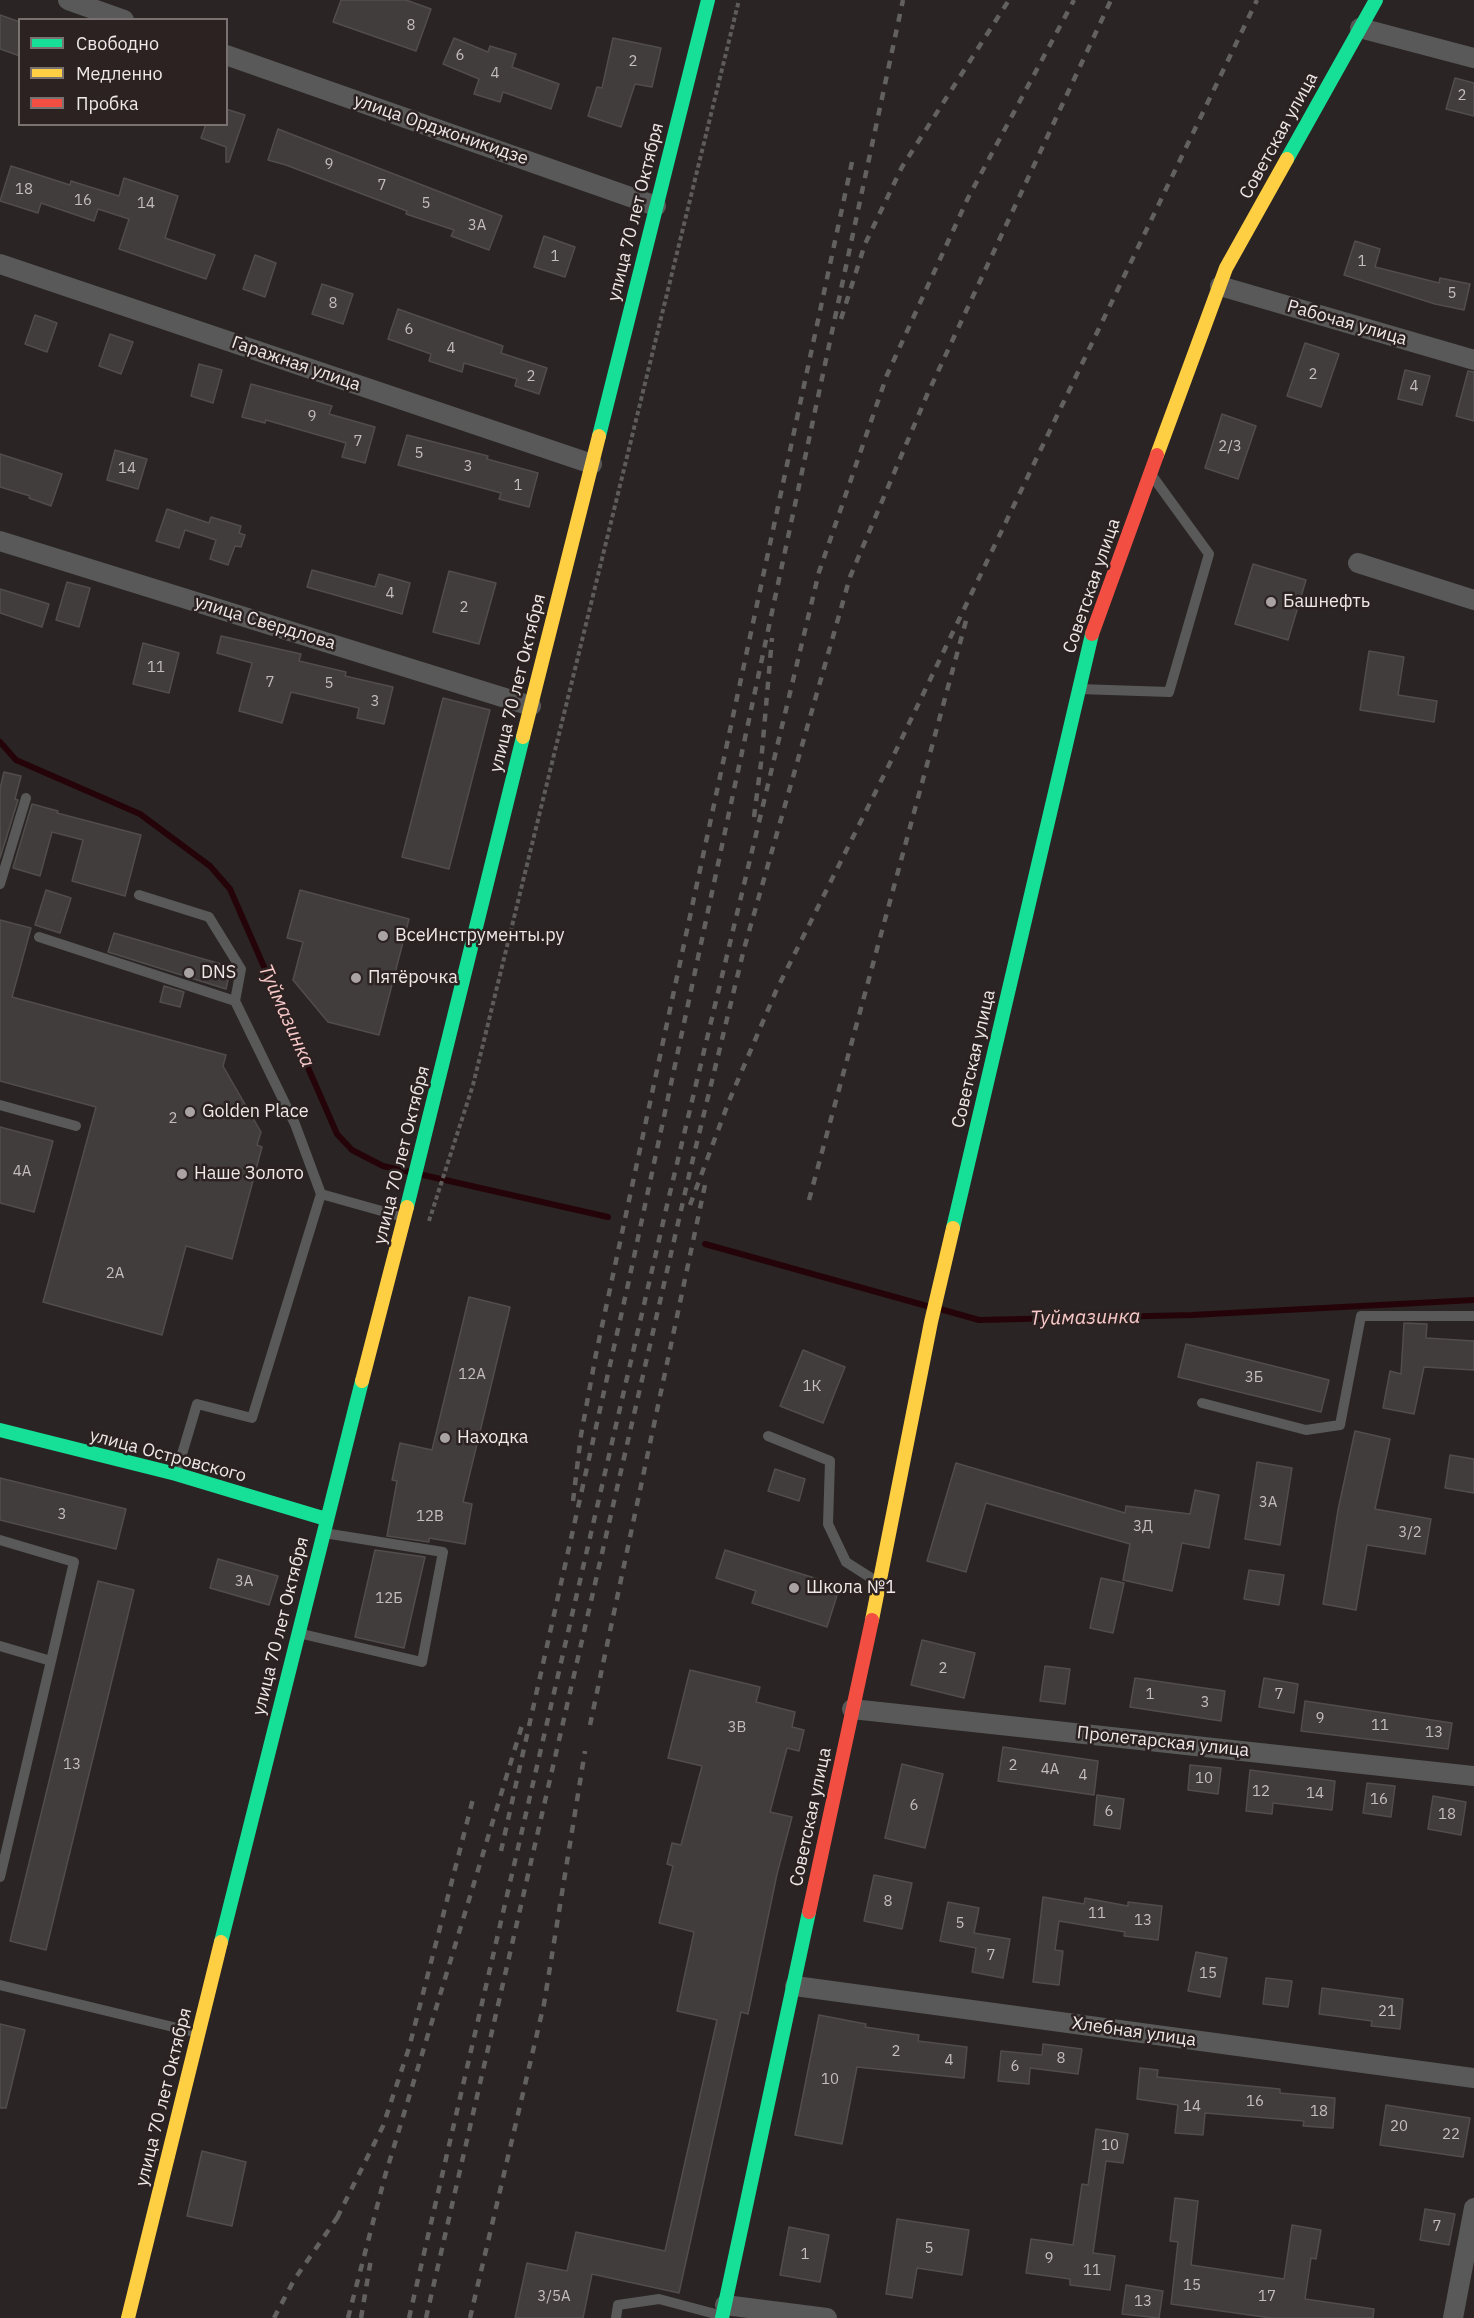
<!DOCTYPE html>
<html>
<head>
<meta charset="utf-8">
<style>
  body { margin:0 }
  #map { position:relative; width:1474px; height:2318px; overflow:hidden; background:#2a2424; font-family:"IBM Plex Sans",sans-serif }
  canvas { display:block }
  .legend { position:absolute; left:18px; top:18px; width:210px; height:108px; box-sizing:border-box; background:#2c2222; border:2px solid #7a7171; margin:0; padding:8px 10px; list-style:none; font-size:18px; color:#efe8e8 }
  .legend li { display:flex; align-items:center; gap:12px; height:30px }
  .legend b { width:30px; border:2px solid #7a7171 }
</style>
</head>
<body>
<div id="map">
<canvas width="1474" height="2318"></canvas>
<ul class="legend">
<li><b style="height:8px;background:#16e098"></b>Свободно</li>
<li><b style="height:8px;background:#ffcf43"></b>Медленно</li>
<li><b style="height:8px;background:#f24e42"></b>Пробка</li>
</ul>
</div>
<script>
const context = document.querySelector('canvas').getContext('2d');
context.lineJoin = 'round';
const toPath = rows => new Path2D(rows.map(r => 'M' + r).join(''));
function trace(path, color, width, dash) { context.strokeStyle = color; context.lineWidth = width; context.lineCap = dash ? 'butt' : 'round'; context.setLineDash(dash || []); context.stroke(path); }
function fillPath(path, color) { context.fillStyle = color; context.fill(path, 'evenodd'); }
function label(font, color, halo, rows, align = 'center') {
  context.font = font + ' "IBM Plex Sans",sans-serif'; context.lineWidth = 5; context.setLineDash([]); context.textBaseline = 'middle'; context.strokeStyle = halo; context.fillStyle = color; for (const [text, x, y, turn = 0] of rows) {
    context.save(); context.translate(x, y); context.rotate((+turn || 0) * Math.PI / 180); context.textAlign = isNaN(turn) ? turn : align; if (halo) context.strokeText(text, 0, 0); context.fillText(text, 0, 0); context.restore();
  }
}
trace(toPath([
  [0,742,16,760,140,814,210,866,230,889,337,1134,352,1150,383,1166,410,1172],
  [423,1175,608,1217],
  [705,1244,927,1306],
  [940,1309,979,1320,1192,1315,1474,1300]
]), '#250409', 6);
const building = toPath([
  [341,0,406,0,431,9,416,51,333,22,341,0],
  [0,15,20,22,20,56,0,49,0,15],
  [454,38,488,52,490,46,516,54,512,67,559,84,551,109,503,92,500,102,474,94,479,79,443,64,454,38],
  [613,38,661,48,652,87,635,84,621,127,588,116,597,87,602,88,613,38],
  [1455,78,1474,83,1474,116,1446,109,1455,78],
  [226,109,245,115,229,162,226,162,226,147,201,138,206,124,226,124,226,109],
  [278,129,502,216,489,250,451,236,454,230,406,214,407,211,286,165,268,160,278,129],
  [11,166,70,185,71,181,119,196,124,178,178,196,165,238,215,255,206,279,119,249,129,219,98,209,94,221,41,203,38,213,0,201,11,166],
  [544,236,575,247,565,277,534,267,544,236],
  [1355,241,1380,249,1375,267,1439,283,1440,278,1470,284,1464,310,1435,304,1344,275,1355,241],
  [255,255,276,263,265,297,243,289,255,255],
  [322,284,353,294,343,324,312,314,322,284],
  [398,309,503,346,501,353,547,368,539,394,515,386,517,379,464,363,462,372,429,361,431,354,388,339,398,309],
  [35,315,57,323,47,352,25,344,35,315],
  [110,334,133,342,121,374,99,366,110,334],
  [1305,343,1339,354,1321,407,1287,396,1305,343],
  [199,364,222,370,213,403,191,396,199,364],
  [1405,370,1430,376,1422,405,1398,399,1405,370],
  [1468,371,1474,372,1474,421,1456,416,1468,371],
  [251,384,332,406,329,414,375,427,365,463,342,457,346,443,266,420,265,423,242,417,251,384],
  [1222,414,1256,426,1238,479,1205,468,1222,414],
  [407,435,488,456,487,459,538,473,529,507,499,499,501,493,398,465,407,435],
  [115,450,147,459,138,489,107,480,115,450],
  [0,454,62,474,51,506,29,498,30,496,0,487,0,454],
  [167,509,209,523,211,517,241,526,239,533,245,535,241,547,235,546,228,565,210,559,216,540,185,530,179,548,156,541,167,509],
  [1253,564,1306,580,1288,640,1235,624,1253,564],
  [312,570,375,587,379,574,410,583,402,614,307,587,312,570],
  [449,571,496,583,479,644,433,632,449,571],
  [67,582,90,588,79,627,56,620,67,582],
  [0,589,49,604,42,627,0,613,0,589],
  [221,636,301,654,299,661,346,672,345,676,393,687,384,724,357,718,359,708,291,692,282,723,239,711,252,663,217,653,221,636],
  [143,643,179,653,169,693,133,684,143,643],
  [1369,651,1404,657,1398,695,1437,701,1434,722,1360,710,1369,651],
  [443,698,490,710,449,869,402,857,443,698],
  [4,772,21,776,15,799,18,800,0,858,0,789,4,772],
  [32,804,58,811,57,813,141,835,125,896,72,881,83,840,52,832,40,876,13,868,32,804],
  [46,890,71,898,60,933,35,925,46,890],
  [300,890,409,919,379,1035,328,1022,293,980,303,942,287,938,300,890],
  [0,920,31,928,12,997,226,1055,223,1066,261,1132,257,1145,262,1147,232,1259,186,1246,162,1335,43,1302,96,1107,0,1081,0,920],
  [114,933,231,967,226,989,108,952,114,933],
  [164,986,184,992,180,1007,160,1002,164,986],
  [0,1127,53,1141,34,1212,0,1203,0,1127],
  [469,1297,510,1307,463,1502,472,1504,465,1544,429,1538,429,1542,387,1536,397,1481,392,1480,400,1443,432,1450,469,1297],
  [1404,1323,1427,1324,1426,1338,1474,1341,1474,1370,1424,1367,1414,1414,1383,1408,1390,1371,1401,1374,1404,1323],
  [1186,1344,1329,1380,1321,1412,1178,1377,1186,1344],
  [803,1350,845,1367,823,1423,780,1406,803,1350],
  [1355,1431,1390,1439,1375,1509,1431,1519,1425,1554,1367,1545,1356,1610,1323,1604,1338,1510,1355,1431],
  [1450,1455,1474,1459,1474,1493,1445,1488,1450,1455],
  [1257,1462,1292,1468,1280,1545,1245,1539,1257,1462],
  [956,1463,1125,1513,1126,1506,1190,1514,1195,1490,1219,1495,1209,1548,1182,1543,1172,1591,1123,1580,1130,1544,986,1503,966,1572,927,1561,956,1463],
  [775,1469,805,1479,799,1501,768,1491,775,1469],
  [0,1478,126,1509,116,1549,0,1520,0,1478],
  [375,1550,425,1557,404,1648,355,1637,375,1550],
  [725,1550,840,1586,827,1627,752,1603,756,1591,716,1578,725,1550],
  [218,1559,278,1576,269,1605,210,1588,218,1559],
  [1249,1570,1284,1575,1279,1605,1244,1599,1249,1570],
  [1101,1578,1124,1583,1113,1633,1090,1628,1101,1578],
  [98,1581,134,1590,46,1950,10,1941,98,1581],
  [922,1640,975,1653,964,1698,911,1685,922,1640],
  [1045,1666,1070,1669,1065,1704,1040,1701,1045,1666],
  [690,1670,760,1687,756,1702,795,1712,792,1727,804,1730,799,1751,787,1748,770,1812,792,1817,777,1874,748,2014,741,2012,679,2293,592,2274,583,2318,515,2318,527,2263,567,2271,576,2232,665,2251,717,2020,677,2011,694,1932,659,1923,673,1866,667,1864,672,1843,681,1845,702,1766,668,1758,690,1670],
  [1135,1678,1225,1691,1221,1721,1130,1707,1135,1678],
  [1264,1678,1298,1684,1294,1713,1259,1707,1264,1678],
  [1305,1701,1452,1723,1448,1749,1301,1731,1305,1701],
  [1003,1747,1098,1761,1094,1795,998,1781,1003,1747],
  [902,1764,943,1774,925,1848,885,1838,902,1764],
  [1190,1765,1221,1768,1218,1794,1188,1790,1190,1765],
  [1250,1770,1335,1781,1332,1810,1273,1803,1272,1814,1246,1811,1250,1770],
  [1367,1783,1395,1786,1391,1817,1363,1813,1367,1783],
  [1097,1795,1124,1799,1120,1829,1094,1825,1097,1795],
  [1433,1796,1466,1802,1461,1835,1428,1829,1433,1796],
  [874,1875,912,1883,902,1929,864,1921,874,1875],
  [1043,1897,1084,1904,1085,1898,1128,1906,1128,1902,1162,1906,1158,1940,1124,1936,1125,1932,1059,1921,1055,1950,1063,1951,1059,1985,1033,1982,1043,1897],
  [948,1902,979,1908,974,1933,1010,1939,1003,1978,972,1972,976,1948,940,1941,948,1902],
  [1196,1952,1227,1958,1220,1997,1188,1991,1196,1952],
  [1266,1978,1292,1981,1288,2007,1263,2004,1266,1978],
  [1322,1988,1403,1999,1400,2029,1371,2026,1372,2021,1319,2014,1322,1988],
  [819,2015,866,2024,865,2027,919,2035,918,2041,967,2047,964,2078,857,2067,842,2144,795,2135,819,2015],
  [0,2024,25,2030,6,2108,0,2108,0,2024],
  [1043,2044,1082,2049,1078,2074,1030,2068,1029,2084,998,2081,1001,2051,1042,2055,1043,2044],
  [1140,2068,1158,2070,1157,2077,1280,2089,1280,2093,1335,2098,1333,2128,1303,2126,1304,2121,1205,2113,1203,2135,1175,2133,1178,2105,1137,2099,1140,2068],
  [1386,2105,1470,2118,1463,2157,1380,2145,1386,2105],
  [1096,2129,1128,2134,1123,2163,1106,2161,1093,2253,1115,2256,1110,2290,1070,2285,1070,2279,1026,2273,1031,2239,1073,2245,1082,2184,1088,2185,1096,2129],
  [202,2151,246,2162,232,2226,187,2216,202,2151],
  [1175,2198,1198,2201,1191,2265,1284,2279,1292,2225,1321,2230,1316,2259,1311,2258,1305,2299,1374,2309,1373,2318,1271,2318,1171,2304,1178,2242,1170,2241,1175,2198],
  [1425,2209,1455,2214,1449,2245,1420,2240,1425,2209],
  [897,2219,969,2230,962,2275,917,2268,912,2298,886,2294,897,2219],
  [789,2227,829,2235,820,2282,780,2275,789,2227],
  [1126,2285,1163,2291,1159,2318,1122,2314,1126,2285]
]);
fillPath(building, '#423d3d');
trace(building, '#524d4d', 1.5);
trace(toPath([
  [429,1221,473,1085,739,0]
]), '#5e5c5b', 4, [4.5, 3]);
trace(toPath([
  [1079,689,1169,692,1209,554,1153,477],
  [0,884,26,798],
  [139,895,209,917,241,969,235,1001],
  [39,937,235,1001,295,1124,321,1194],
  [0,1105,76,1126],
  [1202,1403,1306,1430,1340,1425,1361,1316,1474,1316],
  [768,1436,830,1461,828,1524,846,1562,879,1583],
  [176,1474,197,1404,252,1418,321,1194,403,1217],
  [0,1540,74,1562,51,1661],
  [298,1633,422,1662,443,1552,324,1533],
  [0,1646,51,1661,0,1877],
  [0,1985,198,2033],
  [616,2318,618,2305,659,2299,723,2316]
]), '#585958', 10);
trace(toPath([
  [68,0,124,20],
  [1360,28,1474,58],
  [226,55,656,206],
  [0,264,592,464],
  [1220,286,1474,360],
  [0,541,531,706],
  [1358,563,1474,600],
  [852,1709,1474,1776],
  [795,1986,1474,2078],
  [725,2305,827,2318],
  [1453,2318,1474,2208]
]), '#585958', 20);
trace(toPath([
  [1287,159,1376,0],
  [599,436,708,0],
  [407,1207,523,737],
  [953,1228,1092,634],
  [0,1430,176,1474,326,1519],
  [221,1942,362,1381],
  [722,2318,809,1912]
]), '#16e098', 14);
trace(toPath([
  [1157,455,1226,268,1287,159],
  [523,737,599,436],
  [362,1381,407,1207],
  [872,1620,931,1322,953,1228],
  [128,2318,221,1942]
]), '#ffcf43', 14);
trace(toPath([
  [1092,634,1157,455],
  [809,1912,872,1620]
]), '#f24e42', 14);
trace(toPath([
  [841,319,865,244,902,167,1009,0],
  [754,817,761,763,772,638],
  [809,1200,967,617],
  [690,1205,729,1101,776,991,889,765,1257,0],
  [573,1501,581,1435,596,1354,852,162],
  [590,1725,705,1185],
  [501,1851,629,1280,903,0],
  [337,2218,383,2126,409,2048,474,1795],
  [274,2318,294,2280,341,2212],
  [348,2318,385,2176,523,1722],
  [361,2318,371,2259],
  [409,2318,668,1201,819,572,887,375,968,198,1074,0],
  [426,2318,690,1171,744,949,850,577,927,395,1111,0],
  [470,2318,544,2004,585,1751]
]), '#636160', 4.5, [8, 8]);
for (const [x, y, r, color] of [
  [1271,602,6,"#aaa3a3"],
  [383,936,6,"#aaa3a3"],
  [189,973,6,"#aaa3a3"],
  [356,978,6,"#aaa3a3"],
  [190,1112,6,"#aaa3a3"],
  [182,1174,6,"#aaa3a3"],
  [445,1438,6,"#aaa3a3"],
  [794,1588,6,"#aaa3a3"]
]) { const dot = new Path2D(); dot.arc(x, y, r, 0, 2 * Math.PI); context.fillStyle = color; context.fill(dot); trace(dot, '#2c2222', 2); }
label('15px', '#c4bdbd', null, [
  ["8",411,26],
  ["6",460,56],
  ["2",633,62],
  ["4",495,74],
  ["2",1462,96],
  ["9",329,165],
  ["7",382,186],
  ["18",24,190],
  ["16",83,201],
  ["14",146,204],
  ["5",426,204],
  ["3А",477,226],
  ["1",555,257],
  ["1",1362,262],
  ["5",1452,294],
  ["8",333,304],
  ["6",409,330],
  ["4",451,349],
  ["2",1313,375],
  ["2",531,377],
  ["4",1414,387],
  ["9",312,417],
  ["7",358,442],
  ["2/3",1230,447],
  ["5",419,454],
  ["3",468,467],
  ["14",127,469],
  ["1",518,486],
  ["4",390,594],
  ["2",464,608],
  ["11",156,668],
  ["7",270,683],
  ["5",329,684],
  ["3",375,702],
  ["2",173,1119],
  ["4А",22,1172],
  ["2А",115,1274],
  ["12А",472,1375],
  ["3Б",1254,1378],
  ["1К",812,1387],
  ["3А",1268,1503],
  ["3",62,1515],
  ["12В",430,1517],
  ["3Д",1143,1527],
  ["3/2",1410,1533],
  ["3А",244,1582],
  ["12Б",389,1599],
  ["2",943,1669],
  ["1",1150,1695],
  ["7",1279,1695],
  ["3",1205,1703],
  ["9",1320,1719],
  ["11",1380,1726],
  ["3В",737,1728],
  ["13",1434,1733],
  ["13",72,1765],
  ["2",1013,1766],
  ["4А",1050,1770],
  ["4",1083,1776],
  ["10",1204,1779],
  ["12",1261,1792],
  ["14",1315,1794],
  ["16",1379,1800],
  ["6",914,1806],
  ["6",1109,1812],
  ["18",1447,1815],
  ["8",888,1902],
  ["11",1097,1914],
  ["13",1143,1921],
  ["5",960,1924],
  ["7",991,1956],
  ["15",1208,1974],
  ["21",1387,2012],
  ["2",896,2052],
  ["8",1061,2059],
  ["4",949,2061],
  ["6",1015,2067],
  ["10",830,2080],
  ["16",1255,2102],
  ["14",1192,2107],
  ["18",1319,2112],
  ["20",1399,2127],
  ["22",1451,2135],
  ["10",1110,2146],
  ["7",1437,2227],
  ["5",929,2249],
  ["1",805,2255],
  ["9",1049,2259],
  ["11",1092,2271],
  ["15",1192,2286],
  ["3/5А",554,2297],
  ["17",1267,2297],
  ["13",1143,2302]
]);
label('18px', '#efe8e8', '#2c2222', [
  ["улица Орджоникидзе",441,130,19],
  ["Советская улица",1279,136,-61],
  ["улица 70 лет Октября",636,212,-76],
  ["Рабочая улица",1347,323,16],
  ["Гаражная улица",296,364,19],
  ["Советская улица",1092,586,-71],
  ["улица Свердлова",265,623,17],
  ["улица 70 лет Октября",518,683,-76],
  ["Советская улица",974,1059,-77],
  ["улица 70 лет Октября",402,1155,-76],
  ["улица Островского",168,1456,15],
  ["улица 70 лет Октября",281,1626,-76],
  ["Пролетарская улица",1163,1742,6],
  ["Советская улица",811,1817,-78],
  ["Хлебная улица",1134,2032,8],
  ["улица 70 лет Октября",164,2097,-76]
]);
label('18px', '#efe8e8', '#2c2222', [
  ["Башнефть",1283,602],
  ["ВсеИнструменты.ру",395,936],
  ["DNS",201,973],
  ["Пятёрочка",368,978],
  ["Golden Place",202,1112],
  ["Наше Золото",194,1174],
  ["Находка",457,1438],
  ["Школа №1",806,1588]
], 'left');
label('italic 20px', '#fac9c9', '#2c2222', [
  ["Туймазинка",286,1016,66],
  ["Туймазинка",1085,1318,-1]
]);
</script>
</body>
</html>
